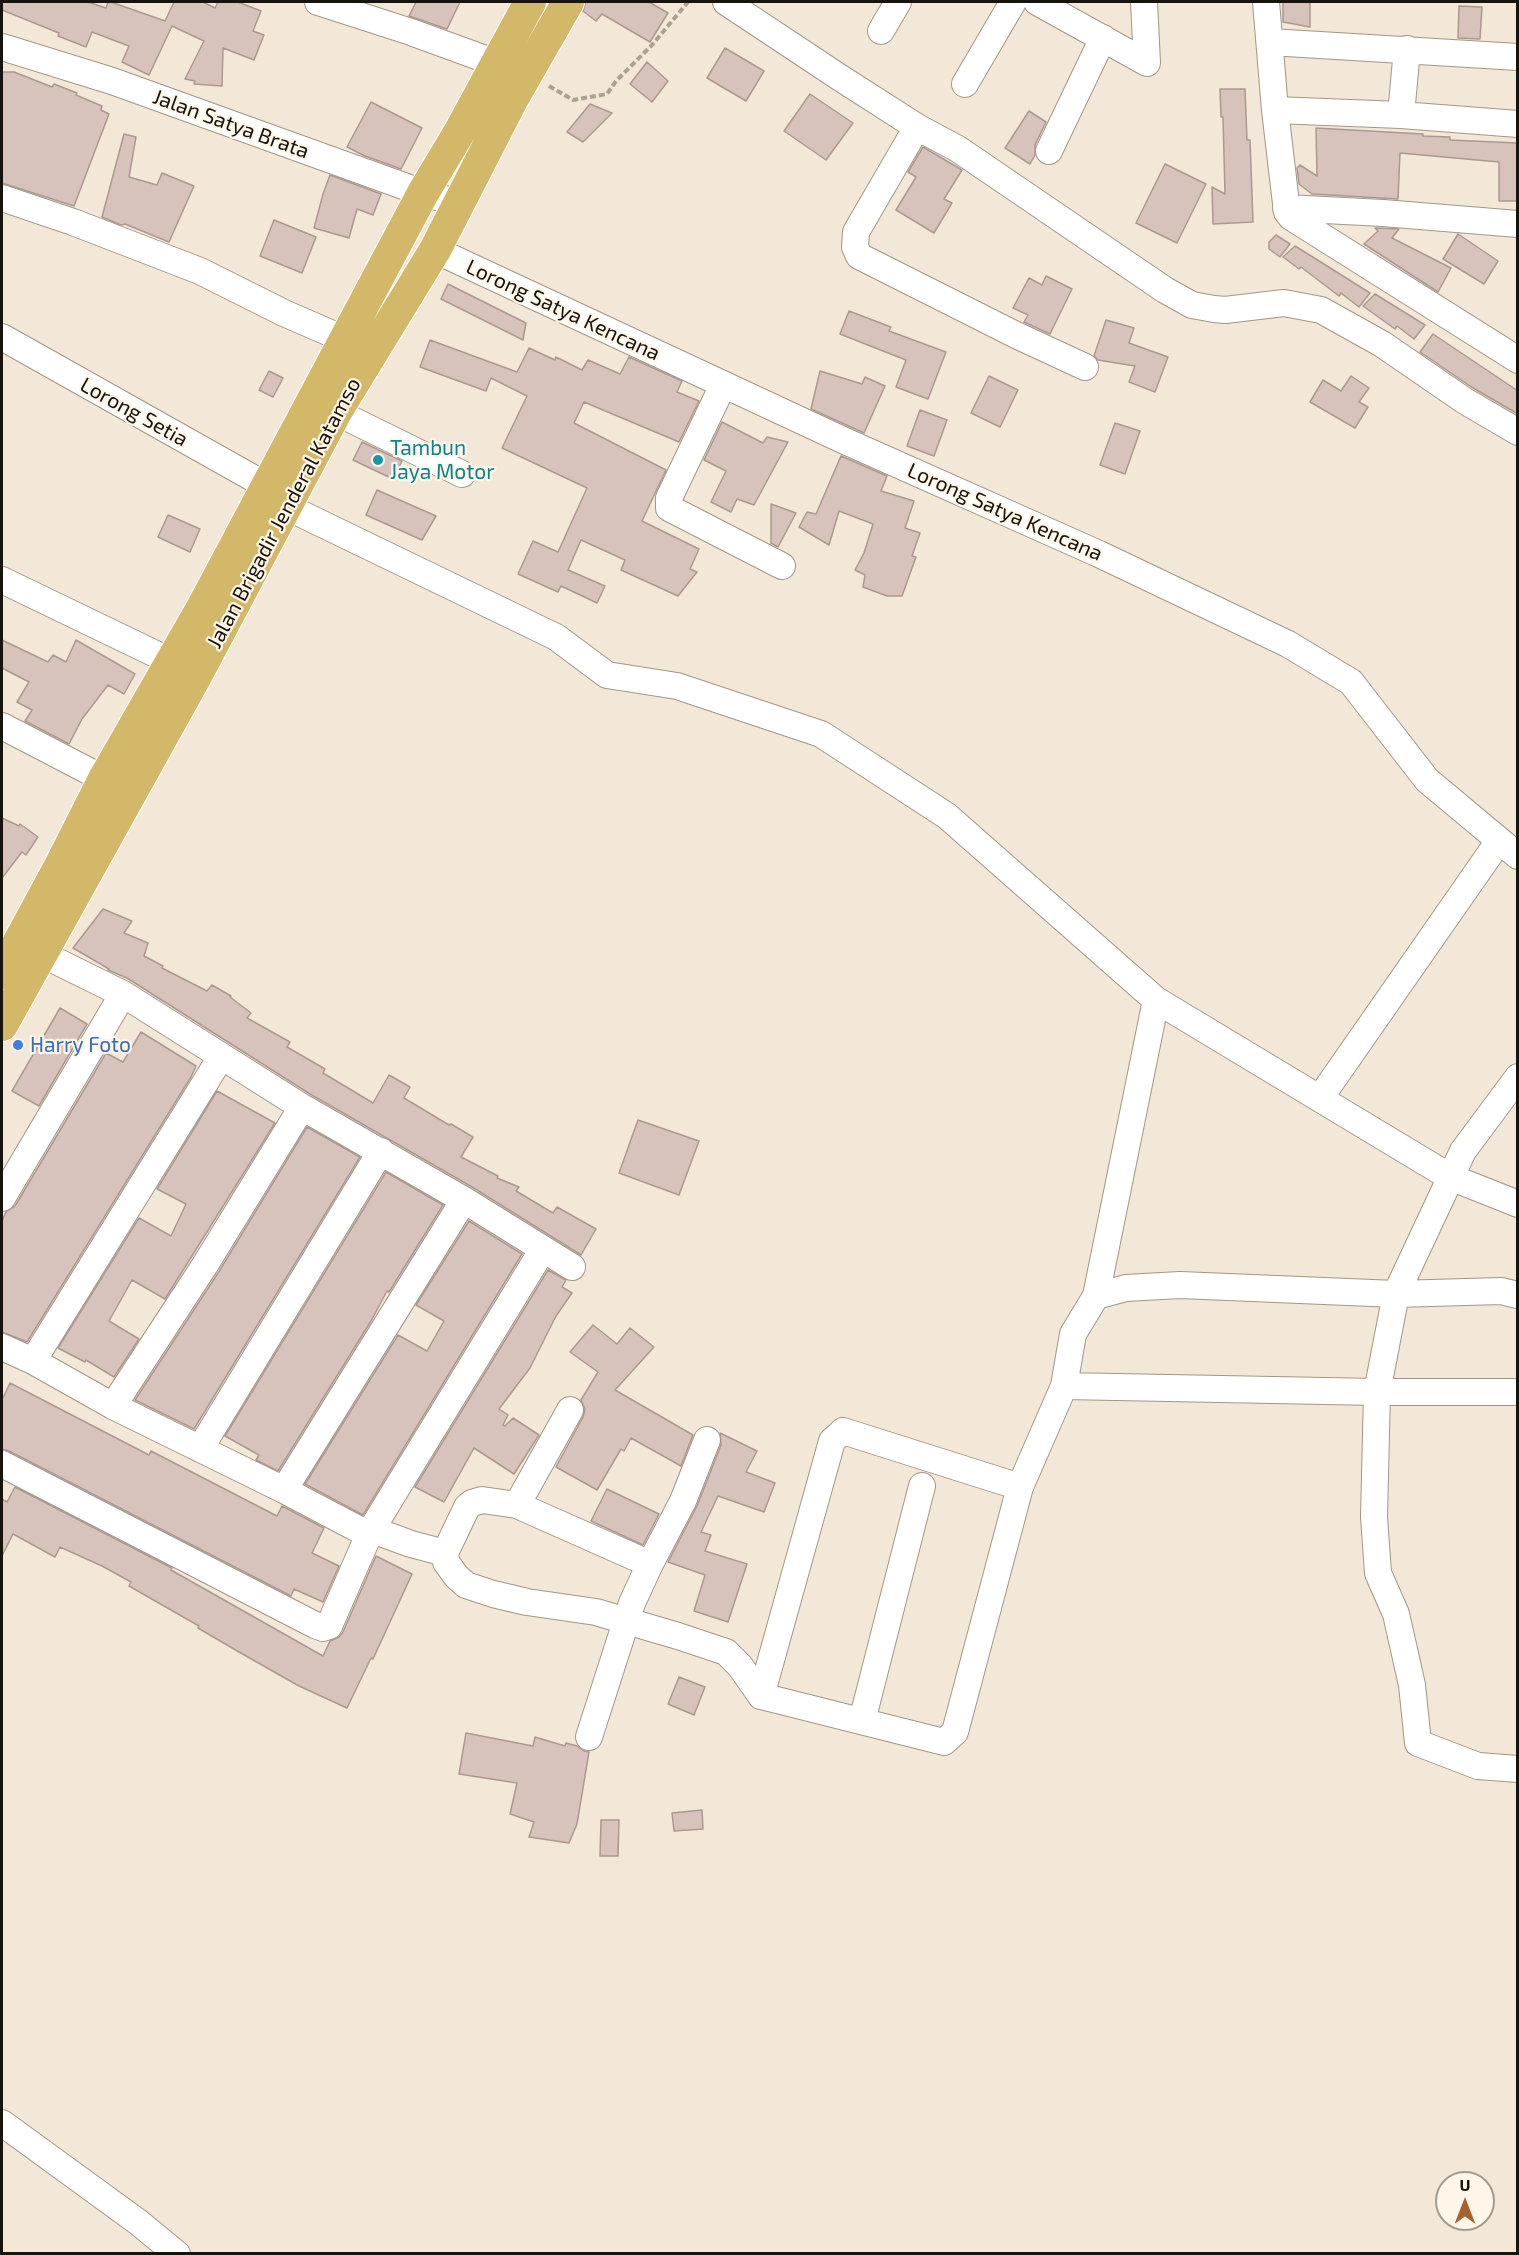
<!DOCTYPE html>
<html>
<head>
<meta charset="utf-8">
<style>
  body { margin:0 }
  #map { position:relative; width:1519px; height:2255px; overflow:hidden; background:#f3e8d7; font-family:"Exo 2",sans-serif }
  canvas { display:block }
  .frame { position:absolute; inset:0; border:3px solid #17130d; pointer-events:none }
  .north { position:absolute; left:1435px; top:2171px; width:60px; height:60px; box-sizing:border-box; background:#fef6e8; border:2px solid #a29b90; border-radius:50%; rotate:0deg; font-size:16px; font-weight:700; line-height:24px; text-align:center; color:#17130d }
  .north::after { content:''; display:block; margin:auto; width:21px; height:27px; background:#a56231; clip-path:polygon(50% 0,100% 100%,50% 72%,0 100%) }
</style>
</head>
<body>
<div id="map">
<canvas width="1519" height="2255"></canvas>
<div class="frame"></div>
<div class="north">U</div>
</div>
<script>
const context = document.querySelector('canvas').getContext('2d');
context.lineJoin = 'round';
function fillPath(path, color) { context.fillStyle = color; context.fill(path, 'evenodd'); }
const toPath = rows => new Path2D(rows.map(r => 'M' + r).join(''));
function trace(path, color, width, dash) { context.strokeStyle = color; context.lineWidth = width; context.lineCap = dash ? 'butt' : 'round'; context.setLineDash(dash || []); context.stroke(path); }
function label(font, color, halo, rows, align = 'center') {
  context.font = font + ' "Exo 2",sans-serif'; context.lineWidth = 4.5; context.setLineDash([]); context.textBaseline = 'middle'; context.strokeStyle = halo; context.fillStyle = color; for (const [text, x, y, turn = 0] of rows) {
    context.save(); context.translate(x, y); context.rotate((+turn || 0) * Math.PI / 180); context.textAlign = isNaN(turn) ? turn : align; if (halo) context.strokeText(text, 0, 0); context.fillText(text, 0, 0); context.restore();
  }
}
const building = toPath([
  [2,2,88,2,106,8,108,2,111,2,165,21,174,2,203,2,215,8,218,2,238,2,261,11,253,31,264,35,254,60,223,48,222,86,194,84,195,81,185,79,204,41,172,26,149,75,122,62,129,46,92,32,86,47,58,36,59,33,2,10,2,2],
  [416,2,460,2,447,29,409,16,416,2],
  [586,2,649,2,668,13,650,42,602,14,596,21,583,11,586,2],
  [1283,2,1310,2,1310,27,1283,22,1283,2],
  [1459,6,1482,7,1480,39,1458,38,1459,6],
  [725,48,764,71,746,101,707,78,725,48],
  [647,62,668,81,652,102,630,84,647,62],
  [2,72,14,72,52,87,54,84,77,93,76,95,102,106,101,110,109,114,74,206,2,183,2,72],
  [1220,89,1245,89,1247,140,1250,140,1253,222,1213,224,1212,187,1225,194,1223,117,1221,117,1220,89],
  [810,94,853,123,826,160,784,131,810,94],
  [371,102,422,128,401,169,365,156,347,147,371,102],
  [590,104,612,113,583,142,567,132,590,104],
  [1029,111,1046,122,1035,145,1035,155,1030,164,1005,148,1029,111],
  [1316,128,1423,134,1423,136,1450,137,1450,140,1518,143,1518,201,1499,201,1499,162,1400,153,1398,199,1312,194,1299,184,1297,168,1300,165,1317,176,1316,128],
  [124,134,136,137,129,177,157,185,162,173,194,186,169,242,125,224,121,225,102,217,124,134],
  [923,147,962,170,944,199,952,203,934,233,896,210,916,177,908,172,923,147],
  [1165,164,1206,184,1177,243,1136,223,1165,164],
  [330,175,381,194,373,215,357,209,349,238,314,228,323,194,330,175],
  [274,220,316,237,302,273,260,256,274,220],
  [1375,228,1399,229,1392,238,1451,268,1438,292,1364,244,1378,231,1375,228],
  [1458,234,1498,261,1484,284,1443,259,1458,234],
  [1276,235,1290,244,1280,257,1269,249,1269,242,1276,235],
  [1295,246,1316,259,1370,293,1359,307,1341,293,1339,296,1301,267,1299,269,1283,257,1295,246],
  [1046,276,1072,289,1050,334,1024,322,1028,315,1013,308,1029,278,1042,285,1046,276],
  [448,284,526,323,523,340,441,299,448,284],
  [1375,294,1425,325,1414,339,1397,326,1395,329,1363,306,1375,294],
  [849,311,891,327,889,331,946,352,928,399,896,387,906,360,840,334,849,311],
  [1106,320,1134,328,1129,343,1168,357,1155,392,1129,382,1135,366,1098,360,1094,356,1106,320],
  [1433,334,1518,391,1518,414,1473,388,1420,352,1433,334],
  [430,340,517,372,529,348,555,360,556,357,582,370,588,360,620,374,629,357,682,381,677,392,699,401,679,442,584,402,574,423,666,470,642,521,699,549,690,569,697,572,678,596,621,570,625,560,581,540,568,570,605,586,597,603,561,586,558,592,518,574,533,541,558,552,587,488,502,448,527,396,491,378,486,391,420,367,430,340],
  [269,371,283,378,273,397,259,390,269,371],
  [820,371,862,384,865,377,885,386,864,433,811,409,820,371],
  [989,376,1018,390,1000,427,971,413,989,376],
  [1351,376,1369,388,1359,402,1368,407,1355,428,1310,402,1323,380,1341,391,1351,376],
  [920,410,947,420,934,456,907,446,920,410],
  [722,422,763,443,767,437,788,442,754,505,737,499,731,512,711,502,726,471,704,460,722,422],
  [1115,423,1140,431,1125,474,1100,465,1115,423],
  [362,442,402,461,393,479,353,460,362,442],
  [841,456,887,476,881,491,914,501,905,528,920,533,912,556,916,557,902,596,887,596,863,587,865,575,855,570,864,553,873,524,839,511,829,545,799,527,807,512,816,514,841,456],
  [377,490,436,516,422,540,366,515,377,490],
  [771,504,796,513,778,547,771,543,771,504],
  [168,515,200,529,190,552,158,537,168,515],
  [2,640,48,662,53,655,66,662,76,640,135,674,124,694,108,685,82,719,69,744,25,721,32,710,17,702,29,682,2,668,2,640],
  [2,818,19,826,20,824,38,837,26,855,22,852,2,878,2,818],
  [103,909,132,921,124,933,148,943,144,956,163,966,162,968,207,991,212,985,231,996,230,997,251,1013,247,1018,290,1042,287,1047,325,1069,323,1073,373,1103,389,1075,410,1087,404,1098,449,1125,451,1124,473,1137,461,1157,498,1176,497,1178,519,1187,516,1191,553,1213,557,1207,596,1229,581,1255,472,1187,310,1094,127,978,108,970,109,969,73,948,103,909],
  [60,1008,87,1024,39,1106,12,1091,60,1008],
  [141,1032,196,1066,191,1077,27,1342,2,1332,2,1221,6,1212,15,1206,106,1053,123,1062,141,1032],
  [217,1091,275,1123,165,1299,132,1280,109,1321,139,1339,114,1377,86,1360,85,1362,58,1348,139,1218,171,1236,186,1204,157,1189,217,1091],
  [638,1120,699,1141,679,1195,619,1173,638,1120],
  [307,1127,360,1157,194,1429,135,1400,218,1273,307,1127],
  [386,1172,443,1205,389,1292,387,1291,371,1321,278,1471,256,1460,259,1455,225,1436,386,1172],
  [469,1221,522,1254,363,1515,305,1484,398,1335,427,1351,444,1321,416,1305,469,1221],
  [548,1270,566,1280,562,1287,572,1293,556,1316,530,1368,499,1409,508,1415,503,1425,505,1426,513,1418,539,1435,514,1474,474,1448,444,1502,415,1487,548,1270],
  [593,1325,617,1344,630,1328,654,1347,615,1390,693,1435,681,1466,631,1438,624,1451,621,1449,597,1490,556,1467,583,1417,585,1409,581,1400,598,1372,570,1352,593,1325],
  [10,1383,149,1455,151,1451,277,1516,282,1506,324,1528,312,1553,339,1566,323,1602,294,1589,291,1596,9,1451,2,1449,2,1400,10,1383],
  [720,1433,757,1451,746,1472,775,1483,764,1512,718,1496,701,1532,711,1535,705,1551,747,1564,728,1622,694,1611,705,1575,668,1562,697,1506,721,1445,720,1433],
  [15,1487,172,1568,171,1570,323,1656,330,1641,339,1637,343,1632,376,1556,412,1574,373,1659,371,1658,347,1708,299,1686,239,1652,198,1628,199,1626,129,1586,131,1582,102,1566,60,1547,55,1557,13,1534,2,1556,2,1499,7,1502,15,1487],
  [607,1489,659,1514,643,1545,591,1521,607,1489],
  [679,1677,705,1687,694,1715,668,1704,679,1677],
  [466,1733,533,1746,535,1737,565,1746,566,1743,577,1746,584,1751,589,1752,577,1824,569,1843,529,1837,534,1822,510,1814,517,1783,459,1774,466,1733],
  [702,1810,703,1829,674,1831,672,1813,702,1810],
  [601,1820,619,1820,618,1856,600,1856,601,1820]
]);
fillPath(building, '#d8c3bc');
trace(building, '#ab9891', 1.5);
const minor = toPath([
  [318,2,411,32,496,63],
  [726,2,839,77,917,127,958,149,1165,290,1192,305,1214,309,1225,310,1284,303,1321,310,1382,344,1465,401,1518,432],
  [1037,2,1147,63,1144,2],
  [1266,2,1275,110,1287,212,1291,217,1518,360],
  [881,31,898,2],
  [1270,42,1518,57],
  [2,47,112,81,423,193,459,203],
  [965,84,1013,2],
  [1275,110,1401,115,1518,124],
  [1401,115,1407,49],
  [917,127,856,232,855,247,859,256,1016,335,1085,367],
  [1049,151,1103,38],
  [2,198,73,222,200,271,284,313,346,340],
  [1286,208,1383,213,1518,224],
  [435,250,845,441,1099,554,1288,644,1351,682,1427,780,1518,856],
  [2,337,267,486],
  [723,385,669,498,669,508,782,566],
  [336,412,462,474],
  [285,506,556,637,607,675,677,686,821,734,947,816,1156,1000,1450,1177,1518,1204],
  [2,580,170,661],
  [2,726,104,779],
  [42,954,123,994,302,1107,464,1200,572,1267],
  [1518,1077,1463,1151,1396,1294,1377,1392,1374,1517,1378,1573,1396,1614,1412,1685,1418,1743,1478,1766,1518,1769],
  [1320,1098,1499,841],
  [2,1198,123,994],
  [1096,1296,1156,1000],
  [2,1347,33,1361,113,1406,284,1490,358,1529,381,1533,411,1544,445,1553],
  [33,1361,221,1057],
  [1064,1386,1377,1392,1518,1392],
  [113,1406,205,1265,302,1107],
  [200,1449,381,1151],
  [2,1464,315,1625,323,1628,329,1626,370,1532,543,1249],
  [284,1490,464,1200],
  [517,1505,570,1410],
  [650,1564,517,1505,482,1500,472,1503,467,1507,445,1553,446,1562,456,1576,466,1585,493,1594,527,1602,596,1612,678,1636,726,1652,740,1666,761,1696,944,1742,955,1732,1020,1487,1064,1386,1073,1334,1096,1296,1126,1288,1180,1285,1396,1294,1501,1291,1518,1295],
  [761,1696,832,1441,843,1431,1020,1487],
  [862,1721,922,1486],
  [589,1737,632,1603,650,1564,683,1501,707,1440],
  [2,2123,138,2222,177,2254]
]);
const major = toPath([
  [2,973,59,868,104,779,202,608,423,193,460,131,530,2],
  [2,1025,196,676,336,412,435,250,513,98,568,2]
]);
trace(minor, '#a19787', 28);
trace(major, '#fff', 34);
trace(toPath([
  [549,86,573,100,607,94,616,81,652,45,688,2]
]), '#aba295', 4, [6, 3]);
trace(minor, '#fff', 26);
trace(major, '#d2b868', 32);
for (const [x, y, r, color] of [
  [378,460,6,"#0f9aa8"],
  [18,1045,6,"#3f7fe0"]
]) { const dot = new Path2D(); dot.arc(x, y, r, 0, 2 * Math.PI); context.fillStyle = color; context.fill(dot); trace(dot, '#fef6e8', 2); }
label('21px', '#17130d', '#fef6e8', [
  ["Jalan Satya Brata",231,124,20],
  ["Lorong Satya Kencana",563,310,25],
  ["Lorong Setia",134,412,29],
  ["Lorong Satya Kencana",1005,512,24],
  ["Jalan Brigadir Jenderal Katamso",284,513,-62]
]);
label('21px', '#0d838f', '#fef6e8', [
  ["Tambun",390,448],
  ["Jaya Motor",390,472]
], 'left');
label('21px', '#366cbe', '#fef6e8', [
  ["Harry Foto",30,1045]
], 'left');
</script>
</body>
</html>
